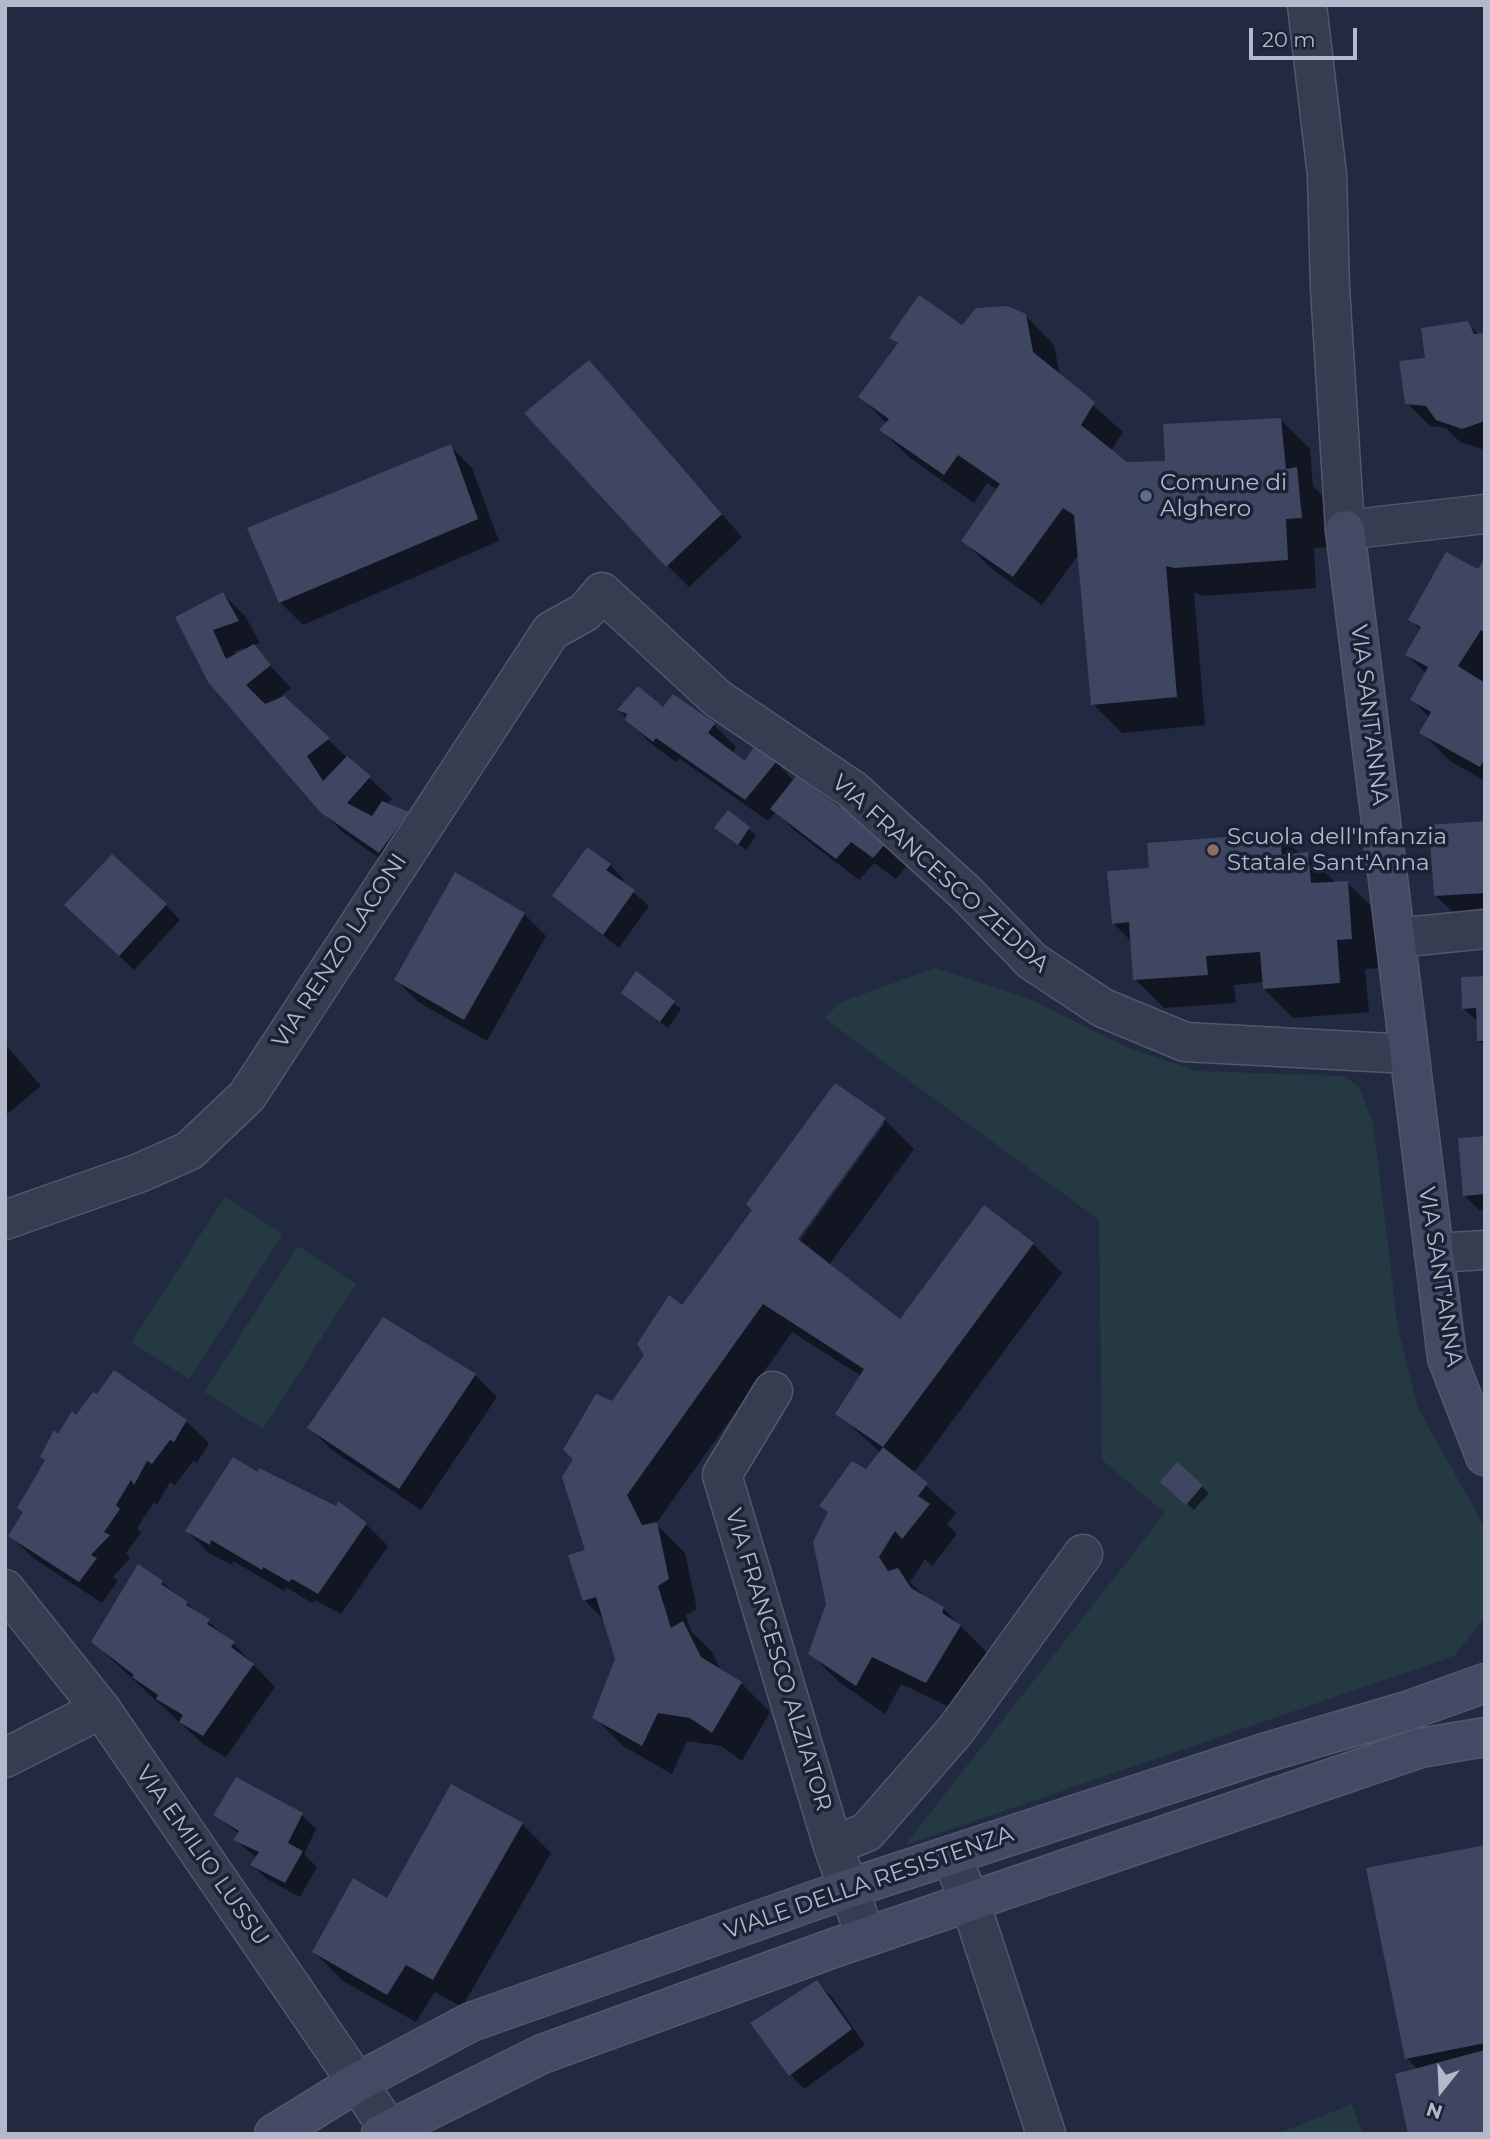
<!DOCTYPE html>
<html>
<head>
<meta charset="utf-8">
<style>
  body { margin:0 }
  #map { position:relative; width:1490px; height:2139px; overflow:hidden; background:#222a41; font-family:Montserrat,sans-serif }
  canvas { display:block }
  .frame { position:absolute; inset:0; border:7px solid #b3b8cb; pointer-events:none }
  .north { position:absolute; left:1406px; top:2055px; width:70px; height:70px; -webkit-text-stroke:5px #1b2235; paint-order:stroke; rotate:198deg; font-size:19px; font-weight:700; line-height:28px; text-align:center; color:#b3b8cb }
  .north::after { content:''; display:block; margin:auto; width:24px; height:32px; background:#b3b8cb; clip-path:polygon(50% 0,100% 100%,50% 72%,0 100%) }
  .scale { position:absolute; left:1249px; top:28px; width:108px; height:32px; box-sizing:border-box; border:4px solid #b3b8cb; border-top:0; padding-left:9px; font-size:21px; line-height:24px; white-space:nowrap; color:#b3b8cb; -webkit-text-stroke:5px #1b2235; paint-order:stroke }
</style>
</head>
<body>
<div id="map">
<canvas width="1490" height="2139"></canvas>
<div class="frame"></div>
<div class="north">N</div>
<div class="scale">20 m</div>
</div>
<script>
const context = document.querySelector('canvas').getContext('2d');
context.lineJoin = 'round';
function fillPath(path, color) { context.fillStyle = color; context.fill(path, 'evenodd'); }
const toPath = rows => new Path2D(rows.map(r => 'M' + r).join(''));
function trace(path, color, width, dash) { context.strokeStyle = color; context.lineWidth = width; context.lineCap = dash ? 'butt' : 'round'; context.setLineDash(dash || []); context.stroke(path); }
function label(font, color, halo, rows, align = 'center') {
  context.font = font + ' Montserrat,sans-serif'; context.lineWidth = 7; context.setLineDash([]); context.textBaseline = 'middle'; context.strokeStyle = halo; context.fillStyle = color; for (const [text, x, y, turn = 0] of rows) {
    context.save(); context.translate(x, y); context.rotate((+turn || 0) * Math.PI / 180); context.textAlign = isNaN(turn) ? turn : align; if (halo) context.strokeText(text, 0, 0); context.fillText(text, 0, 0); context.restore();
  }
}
fillPath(toPath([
  [935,968,1025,997,1131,1049,1197,1071,1344,1076,1359,1087,1373,1122,1398,1329,1418,1408,1484,1526,1485,1618,1454,1656,905,1845,1165,1513,1102,1460,1099,1220,824,1018,841,1002],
  [225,1197,283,1234,189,1379,131,1342],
  [298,1246,356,1284,263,1429,204,1392],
  [1352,2104,1363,2134,1277,2134]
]), '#243941');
fillPath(toPath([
  [1025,315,1054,345,1060,376,1123,432,1111,451,1126,464,1167,462,1281,420,1310,449,1313,486,1325,498,1330,547,1314,548,1316,588,1204,596,1194,593,1205,725,1122,733,1093,704,1079,554,1042,605,992,569,963,540,998,490,987,483,974,503,910,458,881,430,887,424,860,396,899,345,892,338],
  [1467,323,1479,335,1485,334,1485,450,1460,442,1446,428,1430,426,1407,403,1427,359],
  [589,363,742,537,689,587,667,565],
  [450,446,472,468,499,541,303,625,280,602,250,529],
  [1485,560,1485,781,1450,761,1421,732,1429,717,1412,700,1427,674,1407,655,1421,630,1411,620,1479,572],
  [223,594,245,616,260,643,252,646,291,688,281,696,392,799,386,805,408,813,430,835,402,874,345,834,321,811,178,618],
  [244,648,245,650,236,656,234,652],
  [673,697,714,725,736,747,732,753,746,763,776,762,794,781,912,859,896,879,874,863,859,880,795,831,776,812,768,821,679,758,676,762,649,742,619,710,663,709],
  [728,812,756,835,746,850,717,828],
  [1485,823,1485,915,1458,917,1435,895],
  [1280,835,1300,855,1307,854,1336,883,1347,882,1376,911,1380,968,1365,969,1369,1012,1293,1018,1264,989,1264,982,1234,985,1236,1003,1164,1008,1135,979,1132,942,1113,923,1151,870],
  [610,865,624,880,622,883,649,906,619,948,554,896],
  [166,905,180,920,134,970,81,920],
  [524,914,546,936,487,1041,418,1002,396,980],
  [636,974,681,1009,668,1028,630,999],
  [1485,978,1485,1046,1479,1041,1479,1023,1463,1008],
  [5,1044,41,1086,5,1116],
  [835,1086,885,1120,914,1149,829,1265,900,1321,984,1207,1033,1244,1062,1273,913,1474,956,1513,947,1524,957,1534,932,1566,925,1559,910,1582,927,1599,943,1608,989,1655,956,1710,901,1684,885,1714,839,1682,810,1653,828,1604,867,1472,881,1453,837,1413,861,1376,792,1332,656,1524,685,1553,697,1609,686,1615,691,1631,712,1652,721,1671,741,1683,770,1712,742,1761,721,1746,687,1741,672,1774,623,1746,594,1717,617,1659,605,1621,584,1600,588,1551,612,1403,754,1210],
  [881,1123,885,1123,795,1247,792,1245],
  [1485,1138,1485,1210,1479,1210,1464,1195],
  [475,1375,497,1397,421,1510,332,1450,310,1428],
  [76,1417,186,1421,209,1443,197,1463,193,1461,175,1485,170,1482,157,1505,154,1502,137,1528,141,1533,126,1553,130,1558,113,1577,118,1581,102,1603,33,1558,11,1536,24,1513,46,1461,42,1457],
  [1177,1464,1209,1493,1194,1510,1169,1488],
  [259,1474,366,1524,388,1546,341,1614,315,1600,312,1603,286,1587,284,1591,233,1561,232,1565,209,1553,187,1531],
  [139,1567,162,1582,233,1643,275,1687,226,1757,203,1744,93,1642],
  [215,1814,301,1814,316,1829,304,1854,317,1867,300,1897,267,1879,252,1865,257,1858,235,1840,239,1834],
  [522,1824,551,1853,462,2007,435,1992,416,2022,343,1981,314,1952,387,1901],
  [1485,1847,1485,2134,1406,2058],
  [817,1982,832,1997,865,2045,804,2089,790,2074]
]), '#0007');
fillPath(toPath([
  [919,295,962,325,976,308,1008,306,1026,314,1033,352,1095,402,1081,425,1127,462,1165,461,1163,424,1281,418,1286,469,1297,467,1302,518,1286,519,1288,560,1174,568,1166,566,1177,697,1091,705,1074,515,1063,508,1013,577,961,541,1000,484,958,455,944,475,879,430,889,419,858,397,898,343,889,338],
  [1468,321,1474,334,1485,333,1485,416,1482,422,1462,429,1436,420,1426,406,1405,404,1399,361,1425,358,1421,328],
  [589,360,722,514,666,567,524,413],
  [451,444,478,519,279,603,247,528],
  [1446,552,1478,569,1485,557,1485,633,1481,630,1458,666,1485,683,1485,758,1480,767,1419,733,1431,712,1410,700,1428,667,1405,655,1421,627,1408,620],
  [223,592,239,621,213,630,226,659,254,644,271,665,246,685,265,704,284,696,330,738,307,756,323,781,347,756,371,776,347,803,372,816,382,801,409,812,379,853,320,812,208,682,175,617],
  [638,686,663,707,673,694,715,723,708,733,745,761,755,745,777,761,745,800,656,738,653,742,625,720,627,714,617,710],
  [796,776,840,807,844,801,892,836,873,858,851,842,836,859,770,809],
  [728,810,750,827,738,845,714,828],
  [1485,821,1485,893,1434,896,1429,825],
  [1280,833,1282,855,1308,852,1311,883,1348,881,1352,939,1337,940,1340,983,1263,989,1260,952,1206,956,1208,975,1133,980,1129,922,1112,924,1107,871,1149,868,1147,843],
  [587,847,611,864,606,870,635,890,603,935,552,896],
  [112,854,167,904,119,956,64,905],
  [455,872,525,913,464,1020,394,980],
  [636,971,675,1001,660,1022,621,993],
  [1485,976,1485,1041,1477,1041,1476,1008,1462,1009,1461,977],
  [835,1083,886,1118,798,1239,900,1319,984,1205,1034,1243,883,1447,835,1414,864,1369,763,1304,627,1495,642,1525,657,1522,669,1579,658,1586,671,1628,683,1621,701,1657,742,1682,712,1733,690,1718,658,1713,642,1746,592,1718,615,1659,596,1597,583,1601,568,1555,585,1550,562,1477,573,1459,563,1450,596,1394,612,1401,644,1355,637,1344,669,1295,682,1305,752,1210,746,1204],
  [1485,1136,1485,1194,1463,1196,1458,1138],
  [383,1317,476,1374,399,1489,307,1428],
  [114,1370,187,1420,174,1442,170,1440,152,1464,147,1461,134,1485,131,1480,116,1505,120,1509,104,1532,110,1535,91,1555,97,1558,79,1582,8,1536,23,1512,17,1508,45,1460,40,1457,54,1430,58,1434,72,1411,76,1415,93,1392,97,1394],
  [883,1447,928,1483,918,1496,930,1504,902,1539,895,1531,879,1557,888,1571,898,1568,911,1588,944,1607,942,1613,961,1625,926,1683,872,1657,856,1686,808,1654,826,1604,813,1542,828,1512,819,1506,852,1461,866,1469],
  [233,1457,258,1472,259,1468,336,1506,338,1501,367,1523,318,1594,292,1579,289,1582,263,1567,262,1570,211,1540,210,1545,185,1531],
  [1177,1462,1203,1485,1186,1505,1160,1482],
  [138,1564,163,1581,161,1584,188,1602,186,1605,210,1619,207,1624,235,1642,231,1647,254,1664,203,1736,179,1722,183,1715,156,1699,158,1695,132,1677,134,1675,91,1642],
  [236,1777,303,1813,288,1843,303,1851,285,1883,250,1865,259,1852,233,1840,239,1831,213,1815],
  [451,1784,523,1823,433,1980,406,1965,387,1995,312,1952,353,1878,387,1898],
  [1485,1845,1485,2043,1405,2059,1366,1868],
  [817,1980,852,2029,789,2076,750,2023],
  [1485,2050,1485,2134,1408,2134,1395,2074]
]), '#3e4661');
const street = toPath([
  [1307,5,1327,175,1330,288,1345,530,1485,514],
  [1396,938,1485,929],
  [5,1220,139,1173,189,1151,247,1096,551,631,585,612,602,592,718,699,853,790,966,893,1032,961,1103,1008,1185,1042,1409,1054],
  [1434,1253,1485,1250],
  [773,1391,722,1475,833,1846,866,1937],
  [5,1589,101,1709,389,2129],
  [5,1758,101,1709],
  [833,1846,867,1832,955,1731,1083,1554],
  [951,1855,970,1902,1046,2134]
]);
const secondary = toPath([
  [1345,530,1447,1358,1485,1456],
  [274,2134,358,2082,471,2022,847,1889,1264,1753,1407,1711,1485,1683],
  [381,2134,542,2054,831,1949,1420,1748,1485,1737]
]);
trace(street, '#51586b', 41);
trace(secondary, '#51586b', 41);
trace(street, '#363d50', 38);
trace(secondary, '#444a64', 38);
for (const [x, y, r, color] of [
  [1146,496,7,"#5c6f8a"],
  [1213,850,7,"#8d6e63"]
]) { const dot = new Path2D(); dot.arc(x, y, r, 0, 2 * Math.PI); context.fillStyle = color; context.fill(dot); trace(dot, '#1b2235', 2.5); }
label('23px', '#b3b8cb', '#1b2235', [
  ["Comune di",1160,483],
  ["Alghero",1160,509],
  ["Scuola dell'Infanzia",1227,837],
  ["Statale Sant'Anna",1227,863]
], 'left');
label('23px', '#b3b8cb', '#1b2235', [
  ["VIA SANT'ANNA",1369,715,83],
  ["VIA FRANCESCO ZEDDA",940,874,42],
  ["VIA RENZO LACONI",340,951,-57],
  ["VIA SANT'ANNA",1440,1277,81],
  ["VIA FRANCESCO ALZIATOR",778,1660,73],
  ["VIA EMILIO LUSSU",202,1856,55],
  ["VIALE DELLA RESISTENZA",869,1883,-19]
]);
</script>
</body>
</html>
